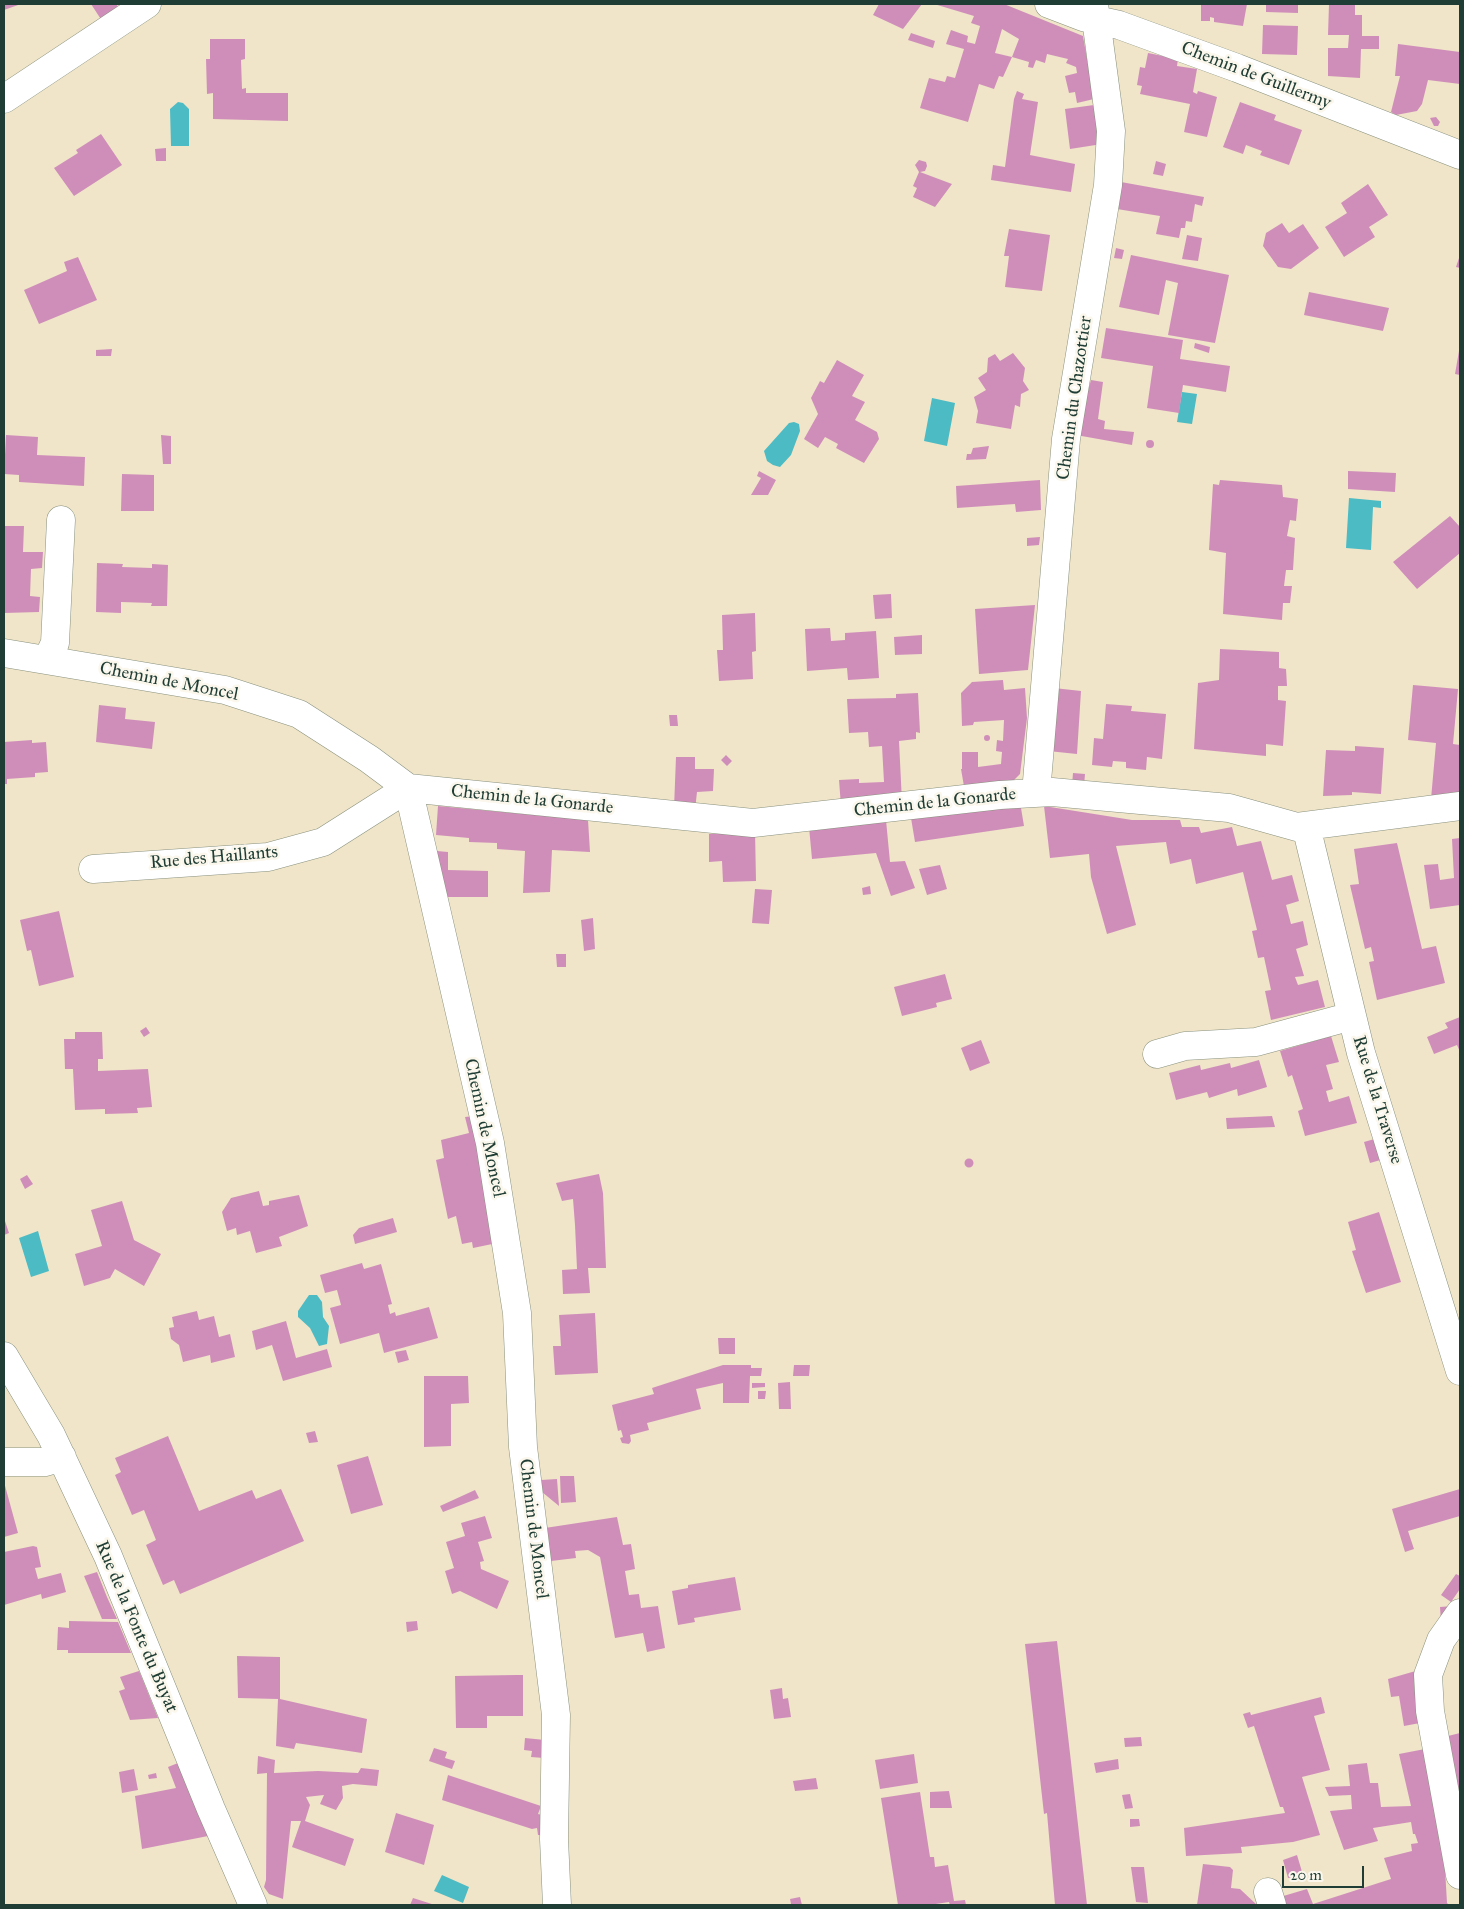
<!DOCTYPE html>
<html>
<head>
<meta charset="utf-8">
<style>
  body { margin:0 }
  #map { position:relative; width:1464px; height:1909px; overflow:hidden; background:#f0e5c8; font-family:"IM FELL Great Primer",serif }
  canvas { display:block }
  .frame { position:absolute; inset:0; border:5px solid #1f3d34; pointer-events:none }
  .scale { position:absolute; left:1282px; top:1866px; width:82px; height:22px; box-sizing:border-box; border:2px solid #1f3d34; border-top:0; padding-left:6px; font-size:15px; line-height:18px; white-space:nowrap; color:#1f3d34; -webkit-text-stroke:4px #fbf7ec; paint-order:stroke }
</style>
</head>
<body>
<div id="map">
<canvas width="1464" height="1909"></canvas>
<div class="frame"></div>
<div class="scale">20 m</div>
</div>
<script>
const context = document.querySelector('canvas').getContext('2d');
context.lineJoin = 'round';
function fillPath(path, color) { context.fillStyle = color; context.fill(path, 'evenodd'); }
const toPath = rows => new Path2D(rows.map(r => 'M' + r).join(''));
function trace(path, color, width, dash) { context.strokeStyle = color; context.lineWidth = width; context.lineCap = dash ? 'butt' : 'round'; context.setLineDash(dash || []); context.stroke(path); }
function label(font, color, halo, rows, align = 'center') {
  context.font = font + ' "IM FELL Great Primer",serif'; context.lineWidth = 5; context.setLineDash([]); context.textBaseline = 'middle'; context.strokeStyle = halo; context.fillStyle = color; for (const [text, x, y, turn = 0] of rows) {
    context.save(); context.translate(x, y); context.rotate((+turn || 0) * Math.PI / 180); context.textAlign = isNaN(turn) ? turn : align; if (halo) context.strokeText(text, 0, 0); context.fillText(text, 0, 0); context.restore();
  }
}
fillPath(toPath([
  [178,102,183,103,189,109,189,146,171,146,170,109],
  [1182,392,1197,394,1192,424,1177,422],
  [932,398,955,403,947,446,924,441],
  [794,422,799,424,800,431,791,455,780,467,773,465,767,461,764,451,789,423],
  [1349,498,1381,501,1381,508,1373,507,1371,550,1346,548],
  [38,1231,49,1271,31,1277,19,1238],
  [309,1295,317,1295,322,1302,323,1317,329,1326,327,1344,319,1346,310,1328,298,1317,298,1311],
  [442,1875,469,1887,463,1903,434,1891]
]), '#4cbbc4');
fillPath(toPath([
  [4,4,21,4,4,10],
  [91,4,116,4,122,11,104,24],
  [879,4,922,4,903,29,873,15],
  [934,4,1004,4,1083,36,1094,99,1077,103,1075,92,1069,93,1065,76,1077,73,1076,67,1066,63,1068,59,1047,54,1045,63,1036,60,1033,68,1028,67,1029,62,1012,57,1019,39,1002,29,995,53,1012,57,1003,77,999,76,994,89,979,84,968,122,920,108,929,78,945,82,947,76,955,78,964,49,946,44,951,30,968,36,967,42,975,44,980,26,971,23,974,16],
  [1201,4,1247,4,1243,26,1214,22,1214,18,1210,17,1210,21,1201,21],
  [1266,4,1298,4,1298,13,1266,12],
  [1329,4,1355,4,1355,15,1362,15,1362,36,1379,36,1379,49,1361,49,1360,78,1328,76,1328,48,1348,48,1349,35,1328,35],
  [1263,25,1298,26,1297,55,1262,54],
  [911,33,935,41,933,48,908,40],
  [210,39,245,39,245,59,241,60,242,89,246,88,246,93,288,93,288,121,213,119,213,93,207,94,206,59,210,59],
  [1398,44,1460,52,1460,84,1428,80,1422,104,1417,111,1396,115,1391,112,1400,76,1395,76],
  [1148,53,1178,59,1177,66,1197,69,1193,92,1197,94,1198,91,1217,97,1207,137,1184,132,1190,104,1140,94,1142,86,1137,85,1140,67,1145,68],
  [1017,91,1024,94,1022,99,1038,102,1030,155,1075,164,1071,192,991,180,993,165,1005,167,1014,99],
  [1240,102,1276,115,1274,120,1302,130,1289,165,1260,155,1262,151,1246,145,1243,154,1223,147],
  [1094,105,1102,144,1070,149,1065,109],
  [1436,117,1440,122,1438,126,1434,126,1430,118],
  [101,134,122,165,74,196,54,168,78,153,76,150],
  [166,148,166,161,156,161,155,149],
  [919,160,926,162,927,166,925,171,920,172,952,184,935,207,913,197,917,188,913,186,919,172,915,165],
  [1156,161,1166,164,1163,176,1153,174],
  [1121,182,1204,197,1202,206,1195,204,1192,222,1186,221,1185,228,1181,228,1179,238,1156,234,1160,216,1117,209],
  [1368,184,1388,215,1369,227,1375,237,1344,257,1325,227,1347,213,1341,203],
  [1282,223,1289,233,1303,224,1319,248,1291,269,1278,267,1263,246,1266,233],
  [1009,229,1050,235,1042,291,1005,287,1009,256,1004,256],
  [1187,235,1202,238,1198,261,1182,259],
  [1116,248,1124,250,1122,259,1114,258],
  [1131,255,1229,275,1215,343,1168,335,1178,283,1166,280,1159,315,1119,307],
  [1460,255,1460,268,1456,267],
  [78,257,97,300,39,324,24,290,67,271,64,262],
  [1309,292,1389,308,1383,331,1304,315],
  [1106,328,1183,340,1180,359,1230,366,1226,392,1183,385,1179,413,1147,408,1153,366,1101,358],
  [1195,343,1210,347,1209,353,1194,348],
  [112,349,111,356,96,356,96,350],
  [1459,351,1460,351,1460,375,1455,374],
  [1013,353,1025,368,1023,381,1029,390,1021,394,1020,407,1015,405,1011,429,976,423,978,411,974,397,986,390,978,378,987,372,988,358,995,354,1000,361],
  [837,360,864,375,852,396,865,402,855,420,877,432,879,439,864,463,836,448,838,444,825,437,818,448,804,439,818,414,811,398,820,381,824,383],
  [1091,380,1103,382,1098,419,1105,421,1104,429,1134,432,1132,445,1076,435],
  [6,435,38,437,37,455,85,457,84,486,19,482,19,475,4,474],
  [161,435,171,436,171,464,163,464],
  '1146 444a4 4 0 1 1 8 0a4 4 0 1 1-8 0Z',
  [989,446,986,459,966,460,967,454,971,454,973,448],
  [759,471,776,480,768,495,751,495,761,478,757,476],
  [1348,471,1396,473,1395,492,1348,489],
  [122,474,154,475,154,511,121,511],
  [1040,480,1041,510,1016,512,1015,504,957,508,956,486],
  [1220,480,1282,485,1283,497,1298,499,1296,521,1290,520,1287,536,1295,538,1293,570,1286,570,1284,586,1292,586,1290,603,1283,603,1282,620,1223,614,1226,553,1209,550,1213,484,1219,485],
  [1450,516,1460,527,1460,553,1417,589,1393,562],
  [4,526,24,526,23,552,43,552,42,568,31,569,30,596,40,597,39,612,4,613],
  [1040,537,1039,545,1027,546,1027,538],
  [97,563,123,564,122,567,152,568,152,564,168,565,167,606,151,606,152,603,121,602,121,613,96,612],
  [891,594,892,618,875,619,873,595],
  [1035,605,1028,670,979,674,975,609],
  [755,613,756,651,752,652,753,679,719,681,717,650,723,650,722,615],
  [830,628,831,641,845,640,845,633,876,631,879,678,848,680,847,668,807,671,805,629],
  [922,635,922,654,895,655,894,637],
  [1220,649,1279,652,1279,668,1286,669,1287,686,1278,686,1278,700,1286,701,1283,746,1266,744,1266,756,1194,749,1198,683,1219,680],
  [1003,680,1004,690,1025,688,1027,718,1020,774,1014,780,965,792,961,769,962,769,962,752,978,752,978,767,1001,764,1002,752,996,751,997,740,1003,741,1004,720,974,722,973,725,962,726,961,693,972,682],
  [1413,685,1458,689,1453,744,1460,745,1460,795,1431,799,1436,743,1408,740],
  [1054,688,1081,691,1077,754,1048,751],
  [918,693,920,733,916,732,916,739,899,741,902,802,841,806,839,780,859,779,859,783,884,782,882,746,869,747,868,732,849,733,847,699,896,698,896,694],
  [1106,704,1132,706,1131,711,1166,714,1162,759,1147,757,1146,770,1126,768,1126,762,1113,761,1112,767,1092,765,1094,738,1103,739],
  [99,705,126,708,125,719,155,722,152,749,96,742],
  [669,715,677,715,678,726,670,726],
  '984 738a3 3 0 1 1 6 0a3 3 0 1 1-6 0Z',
  [32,740,32,743,46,742,48,772,35,773,35,777,7,779,7,784,4,784,4,742],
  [1355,746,1384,748,1381,794,1352,792,1352,795,1323,796,1326,750,1355,751],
  [726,755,732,761,727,766,721,760],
  [676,757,695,757,695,769,714,769,713,791,697,792,695,810,674,808],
  [1073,773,1085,774,1084,786,1072,785],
  [1020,802,1024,826,915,842,911,818],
  [438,806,588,820,590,852,552,850,550,892,523,893,525,851,497,849,497,843,469,842,469,838,436,835],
  [1044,806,1132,820,1180,820,1182,827,1199,827,1201,833,1232,827,1237,846,1261,841,1272,880,1292,875,1299,901,1286,905,1291,924,1303,921,1308,945,1296,949,1304,976,1295,977,1298,985,1318,980,1325,1007,1271,1020,1265,991,1271,990,1264,957,1258,958,1252,931,1257,930,1243,872,1196,884,1191,859,1170,864,1166,842,1116,846,1136,925,1107,934,1091,877,1089,854,1050,858],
  [886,820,890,862,905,861,915,888,891,896,876,853,812,859,809,827],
  [755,831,756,881,723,882,722,861,709,862,709,834],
  [1460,838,1460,905,1430,909,1424,865,1438,864,1440,880,1454,878,1452,839],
  [1397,843,1422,949,1436,946,1445,983,1377,1000,1369,962,1374,961,1371,947,1365,949,1350,885,1359,884,1354,849],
  [437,851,448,852,448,870,488,871,488,897,442,897],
  [940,865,947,889,927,895,919,869],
  [870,886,871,894,863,895,862,888],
  [755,889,772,890,769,924,752,923],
  [59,911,74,977,39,986,31,950,27,951,20,920],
  [593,918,595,949,584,951,581,920],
  [556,954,566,954,566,967,557,967],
  [945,974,952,999,936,1003,937,1007,902,1016,894,987],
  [1460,1017,1460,1052,1457,1045,1434,1054,1427,1037,1448,1028,1445,1023],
  [146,1027,150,1033,144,1037,140,1031],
  [75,1032,102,1032,103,1059,98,1059,98,1071,148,1069,152,1107,137,1108,138,1113,105,1114,105,1109,75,1110,73,1069,65,1069,64,1039,75,1039],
  [1331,1036,1339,1062,1326,1065,1333,1089,1326,1091,1329,1102,1349,1096,1357,1123,1305,1136,1298,1111,1303,1109,1292,1075,1288,1077,1280,1051],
  [981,1040,990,1063,970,1071,961,1048],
  [1259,1060,1267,1087,1238,1096,1237,1089,1209,1098,1207,1092,1176,1100,1169,1073,1200,1065,1201,1070,1230,1063,1231,1068],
  [474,1116,497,1243,473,1248,472,1242,462,1244,456,1216,448,1219,436,1160,444,1158,441,1140,469,1133,465,1117],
  [1272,1116,1275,1127,1227,1129,1226,1118],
  [1378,1138,1384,1159,1370,1163,1364,1142],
  '964.5 1163a4.5 4.5 0 1 1 9 0a4.5 4.5 0 1 1-9 0Z',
  [599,1174,603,1193,606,1268,588,1268,590,1293,563,1294,562,1270,577,1269,575,1225,573,1199,562,1201,556,1183],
  [27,1175,33,1184,25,1189,20,1179],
  [259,1191,263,1206,269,1205,269,1201,299,1195,308,1226,279,1237,282,1246,256,1253,250,1231,237,1235,236,1228,227,1231,222,1212,231,1198],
  [122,1201,134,1240,161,1254,144,1286,115,1269,110,1278,84,1286,75,1254,102,1246,91,1210],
  [1379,1212,1401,1282,1366,1293,1352,1251,1356,1250,1348,1222],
  [4,1218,9,1233,4,1235],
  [393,1218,397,1232,355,1244,353,1235,359,1228],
  [362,1263,364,1269,381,1264,392,1304,388,1305,390,1314,395,1312,396,1316,429,1307,438,1338,384,1353,379,1333,340,1344,330,1308,341,1305,337,1290,325,1293,320,1275],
  [197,1311,199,1320,214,1316,219,1337,230,1334,235,1357,211,1363,210,1355,183,1362,179,1345,171,1339,169,1328,174,1327,172,1317],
  [595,1313,598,1373,555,1375,553,1346,561,1346,559,1315],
  [286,1321,296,1358,327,1349,332,1367,283,1381,272,1345,256,1350,252,1331],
  [718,1338,735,1338,735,1354,719,1354],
  [406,1350,409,1360,398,1363,395,1352],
  [723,1365,751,1365,751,1368,762,1368,761,1376,750,1376,749,1403,723,1403,723,1383,696,1389,701,1409,647,1423,649,1430,630,1435,631,1441,629,1444,622,1443,620,1438,623,1437,621,1430,618,1431,612,1405,654,1394,652,1388],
  [794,1365,810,1365,809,1376,793,1376],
  [424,1376,468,1376,469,1403,451,1404,451,1446,424,1447],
  [790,1382,791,1409,779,1409,778,1383],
  [752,1383,765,1383,765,1387,752,1388],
  [758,1391,766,1391,765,1399,758,1399],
  [315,1431,318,1442,309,1443,306,1433],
  [168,1436,199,1511,252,1490,256,1499,281,1489,304,1541,180,1594,174,1580,163,1585,146,1545,156,1540,144,1510,132,1515,115,1475,121,1472,115,1458],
  [368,1456,383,1505,351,1514,337,1465],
  [560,1476,574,1476,576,1502,561,1503],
  [557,1479,559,1506,542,1492,541,1480],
  [4,1482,18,1533,4,1537],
  [1460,1489,1460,1516,1408,1531,1414,1549,1405,1552,1392,1509],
  [475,1490,479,1498,443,1512,440,1506],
  [485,1516,492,1538,478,1542,484,1561,480,1562,481,1569,509,1581,497,1609,460,1591,452,1594,445,1571,454,1568,446,1542,465,1536,461,1523],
  [617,1517,623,1545,631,1544,635,1569,625,1571,629,1595,639,1594,641,1608,658,1606,665,1648,647,1652,643,1633,615,1638,600,1557,588,1550,575,1551,576,1558,551,1561,545,1528],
  [33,1546,37,1547,41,1567,35,1568,38,1579,61,1573,66,1592,42,1599,41,1594,4,1605,4,1552],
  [97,1572,107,1597,117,1619,102,1619,84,1576],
  [1456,1574,1460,1576,1460,1589,1451,1602,1441,1595],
  [735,1577,741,1610,694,1618,695,1622,678,1625,672,1591,688,1588,688,1585],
  [1453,1606,1441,1622,1440,1607],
  [69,1621,118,1622,131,1653,68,1653,68,1650,57,1650,58,1627,69,1628],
  [417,1621,418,1630,407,1632,406,1622],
  [1057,1641,1071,1762,1087,1905,1055,1905,1047,1813,1044,1814,1025,1644],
  [237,1656,280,1657,280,1699,367,1719,362,1753,296,1743,294,1749,276,1746,278,1699,238,1698],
  [1419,1670,1415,1686,1420,1723,1404,1726,1399,1696,1391,1697,1388,1679],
  [139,1671,144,1683,158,1718,130,1720,119,1691,125,1689,120,1677],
  [516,1675,523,1675,523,1716,487,1716,487,1728,456,1728,455,1676],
  [782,1688,783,1699,788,1698,791,1717,774,1719,770,1690],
  [1321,1697,1325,1713,1314,1716,1330,1770,1302,1777,1320,1835,1293,1842,1241,1847,1242,1853,1186,1856,1184,1828,1285,1813,1283,1807,1280,1807,1254,1726,1248,1728,1243,1714,1250,1712,1251,1715],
  [1460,1733,1460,1789,1458,1789,1448,1736],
  [1141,1737,1142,1746,1125,1747,1124,1738],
  [525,1738,545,1740,544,1758,531,1757,532,1751,524,1750],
  [434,1748,447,1752,445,1758,455,1761,452,1769,429,1761],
  [1425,1749,1445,1869,1447,1903,1449,1905,1283,1905,1280,1897,1307,1889,1313,1904,1391,1879,1384,1858,1412,1851,1411,1844,1418,1843,1415,1834,1413,1834,1411,1822,1373,1828,1378,1841,1344,1850,1330,1811,1352,1809,1351,1795,1329,1796,1325,1787,1350,1786,1348,1765,1367,1763,1370,1783,1378,1783,1381,1807,1411,1806,1399,1754],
  [914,1754,918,1783,880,1789,875,1760],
  [258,1756,275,1760,274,1773,318,1771,358,1773,361,1768,379,1770,377,1786,353,1784,342,1786,343,1798,336,1810,320,1804,324,1795,306,1797,310,1805,305,1821,354,1839,345,1866,292,1847,301,1821,291,1821,283,1899,269,1894,264,1887,266,1880,267,1773,257,1774],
  [1118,1759,1119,1769,1096,1773,1094,1763],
  [178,1763,208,1836,142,1849,135,1796,176,1788,168,1767],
  [134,1769,138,1790,122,1793,119,1772],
  [156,1773,157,1778,149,1779,148,1775],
  [448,1775,541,1806,538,1814,542,1815,542,1835,538,1835,537,1828,532,1829,442,1800],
  [816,1778,818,1789,795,1791,793,1781],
  [949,1791,952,1808,930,1808,930,1792],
  [920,1792,930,1857,934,1857,935,1867,948,1865,954,1901,965,1900,966,1905,950,1905,949,1902,929,1905,898,1905,881,1798],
  [1130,1794,1133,1808,1125,1809,1122,1795],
  [396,1813,434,1825,424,1865,385,1852],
  [1130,1819,1139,1819,1140,1826,1130,1827],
  [1297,1855,1303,1875,1288,1878,1283,1860],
  [1203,1864,1230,1867,1233,1870,1231,1888,1240,1889,1257,1905,1197,1905],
  [1131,1867,1144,1867,1148,1903,1136,1902],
  [800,1897,802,1905,787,1905,791,1904,790,1899],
  [413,1898,435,1905,410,1905]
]), '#cf8eba');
const minor = toPath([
  [1049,4,1083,17,1119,25,1237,68,1460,155],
  [4,99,147,4],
  [4,653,225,690,299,714,369,759,408,788,490,1143,517,1313,523,1447,556,1715,554,1839,557,1905],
  [47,660,55,643,61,520],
  [1036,793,1066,439,1108,185,1111,131,1094,4],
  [1306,826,1361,1053,1460,1371],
  [93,869,268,857,323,842,408,788,753,823,1000,795,1052,792,1229,808,1297,827,1460,806],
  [1157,1054,1185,1046,1256,1042,1352,1016],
  [4,1356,51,1435,108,1556,211,1809,253,1905],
  [4,1462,45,1462,62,1457],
  [1460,1613,1441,1640,1428,1675,1430,1711,1460,1875],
  [1268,1892,1272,1905]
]);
trace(minor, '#88917e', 29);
trace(minor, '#fff', 28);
label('18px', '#1f3d34', '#fbf7ec', [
  ["Chemin de Guillermy",1256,76,21],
  ["Chemin du Chazottier",1075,398,-82],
  ["Chemin de Moncel",169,682,11],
  ["Chemin de la Gonarde",532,800,6],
  ["Chemin de la Gonarde",935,803,-6],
  ["Rue des Haillants",214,858,-5],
  ["Rue de la Traverse",1377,1100,73],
  ["Chemin de Moncel",484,1128,78],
  ["Chemin de Moncel",533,1529,83],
  ["Rue de la Fonte du Buyat",136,1627,67]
]);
</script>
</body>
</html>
